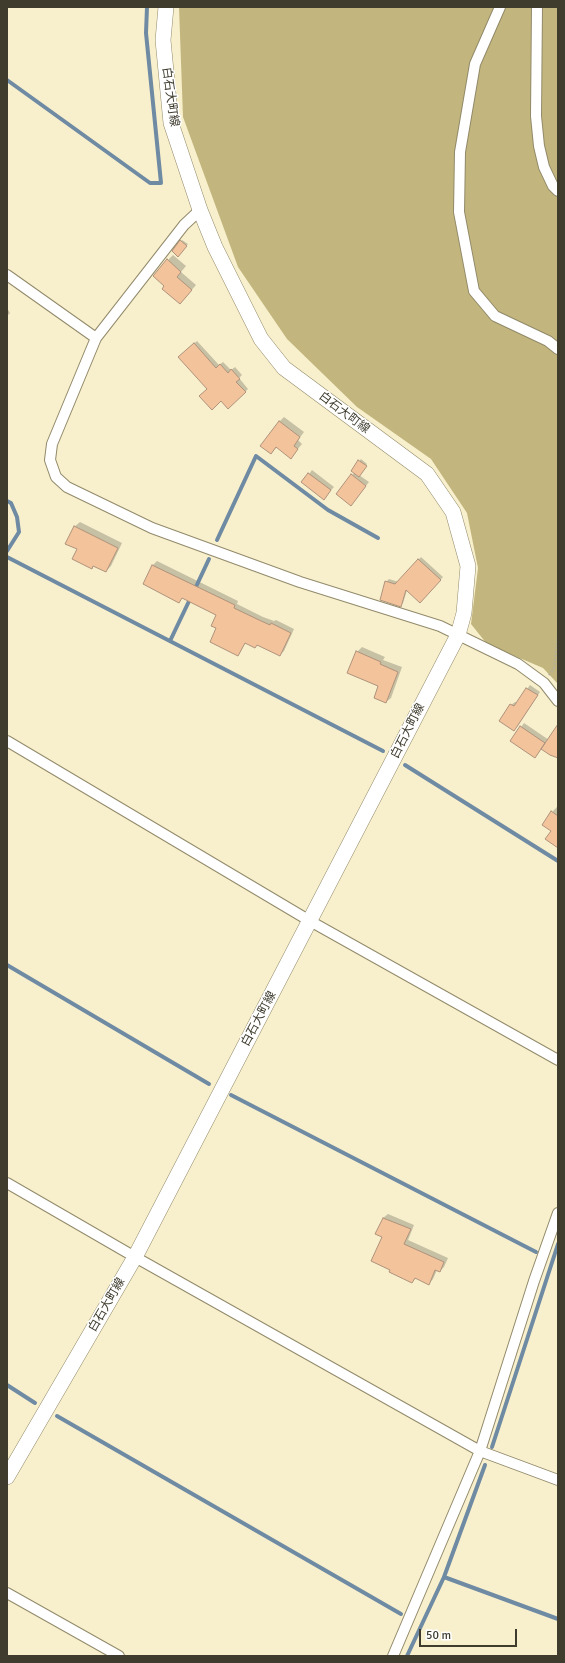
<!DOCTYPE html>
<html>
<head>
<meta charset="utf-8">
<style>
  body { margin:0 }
  #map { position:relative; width:565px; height:1663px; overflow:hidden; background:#f8f0cd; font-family:Signika,sans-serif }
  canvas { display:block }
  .frame { position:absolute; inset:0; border:8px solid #3f3c2e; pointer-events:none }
  .scale { position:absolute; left:419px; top:1629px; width:98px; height:18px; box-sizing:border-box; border:2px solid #3f3c2e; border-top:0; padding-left:5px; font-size:12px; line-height:14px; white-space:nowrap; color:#3f3c2e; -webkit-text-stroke:3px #fff; paint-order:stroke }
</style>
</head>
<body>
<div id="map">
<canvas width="565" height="1663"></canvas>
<div class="frame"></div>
<div class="scale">50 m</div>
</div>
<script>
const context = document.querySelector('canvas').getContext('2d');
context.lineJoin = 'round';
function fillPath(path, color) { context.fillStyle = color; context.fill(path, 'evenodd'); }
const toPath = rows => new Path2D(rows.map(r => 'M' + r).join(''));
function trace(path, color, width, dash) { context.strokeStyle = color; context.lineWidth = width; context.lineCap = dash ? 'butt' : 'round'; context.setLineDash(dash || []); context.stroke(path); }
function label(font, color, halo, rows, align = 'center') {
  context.font = font + ' Signika,"Noto Sans JP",sans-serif'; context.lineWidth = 3; context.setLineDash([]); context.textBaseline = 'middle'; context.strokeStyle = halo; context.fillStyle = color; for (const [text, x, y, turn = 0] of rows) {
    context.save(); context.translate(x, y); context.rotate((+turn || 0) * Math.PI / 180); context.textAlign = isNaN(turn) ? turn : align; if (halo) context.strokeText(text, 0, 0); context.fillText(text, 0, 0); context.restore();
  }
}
fillPath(toPath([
  [179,7,558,7,558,684,543,668,487,644,471,624,478,568,467,513,431,459,357,407,287,339,238,267,183,117]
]), '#c2b57d');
fillPath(toPath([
  [182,240,188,244,178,255,173,251],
  [173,255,186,266,181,272,196,285,185,298,166,286,168,260],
  [7,308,10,313,7,316],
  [197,341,219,365,223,362,231,370,235,367,242,375,239,378,248,389,229,408,208,389,179,357],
  [284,417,304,432,298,440,302,444,291,457,277,447,271,453,279,422],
  [361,459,367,464,359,475,369,482,354,501,352,475,355,472,352,470],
  [312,470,334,487,324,498,303,482],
  [80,522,122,543,111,566,106,571,94,565,92,568,79,549,74,527],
  [421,557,443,577,420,602,407,590,403,603,400,606,386,582,389,579,399,582],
  [157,561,238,601,237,604,263,617,274,621,276,620,294,629,284,651,280,655,257,644,246,642,238,655,217,628,217,614,183,597,179,601,144,584,153,565],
  [362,647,385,657,383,660,402,667,391,698,386,702,380,686,357,652],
  [530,685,540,692,517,727,511,705,515,702,517,703],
  [524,723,549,740,558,726,558,758,542,748,535,757,511,741],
  [557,807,558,807,558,847,552,830,552,812],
  [388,1214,414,1225,408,1240,448,1258,444,1267,440,1271,437,1270,433,1279,429,1284,416,1278,412,1282,391,1269,383,1236,383,1218]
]), '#0003');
trace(toPath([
  [7,80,150,183,161,183,146,33,147,7],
  [7,501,11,503,17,517,19,532,7,551],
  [217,540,256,456,328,510,378,538],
  [7,557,383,751],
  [194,591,209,559],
  [170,641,191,597],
  [405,765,558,861],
  [7,965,209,1084],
  [231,1095,536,1252],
  [7,1385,35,1403],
  [57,1416,401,1614],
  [492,1447,558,1244],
  [444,1577,485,1465],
  [407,1656,444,1577,558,1619]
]), '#6f8aa3', 4);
const building = toPath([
  [180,240,187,246,178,257,172,251,180,240],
  [167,259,181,272,177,277,192,290,180,304,162,289,164,286,153,276,167,259],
  [194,343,216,368,220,364,228,373,231,369,240,379,236,382,246,392,228,409,221,401,212,410,199,396,207,389,178,357,194,343],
  [279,421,300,437,294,446,298,449,291,459,276,447,271,454,260,446,279,421],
  [358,460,367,466,359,477,351,471,358,460],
  [308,473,331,490,324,500,301,482,308,473],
  [351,474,366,486,351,506,336,494,351,474],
  [74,526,118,548,106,572,93,566,92,569,72,559,77,549,65,544,74,526],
  [418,559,441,580,420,603,406,590,401,607,380,600,385,581,395,584,418,559],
  [152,565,235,605,234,608,259,620,270,625,271,623,291,633,280,656,257,645,255,648,245,643,238,656,210,642,216,628,211,626,216,615,182,598,179,603,143,584,152,565],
  [356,651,381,662,380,664,398,672,386,703,374,698,378,686,347,673,356,651],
  [526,688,538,695,514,731,499,721,510,704,514,706,526,688],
  [558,724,558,758,550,755,541,749,558,724],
  [520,726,545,743,535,758,510,741,520,726],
  [551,811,558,816,558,848,545,839,551,831,542,825,551,811],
  [383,1218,411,1229,404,1244,444,1262,440,1272,435,1270,429,1285,415,1278,412,1283,389,1272,390,1270,371,1261,382,1237,375,1234,383,1218]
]);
fillPath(building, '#f3c39c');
trace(building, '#ae927b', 1);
const street = toPath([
  [500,7,475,64,460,152,459,212,474,291,495,316,548,341,558,349],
  [537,7,536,116,539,146,544,167,553,186,558,191],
  [7,275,96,338,52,444,50,460,56,477,67,487,152,528,300,582,440,626,518,664,544,683,558,701],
  [96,338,184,225,200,210],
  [7,741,310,921,558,1060],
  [7,1183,135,1257,480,1451,558,1480],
  [7,1593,119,1656],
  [393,1656,480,1451,534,1281,558,1213]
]);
const secondary = toPath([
  [7,1477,135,1257,458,635,464,613,468,566,453,512,427,474,284,368,261,339,215,247,200,210,171,123,163,40,166,7]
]);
trace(street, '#928a6a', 12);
trace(secondary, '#928a6a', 16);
trace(toPath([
  [549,675,554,668,558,636]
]), '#b7b195', 2.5, [2, 2]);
trace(street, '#fff', 10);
trace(secondary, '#fff', 15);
label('12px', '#3f3c2e', '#fff', [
  ["白石大町線",170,97,82],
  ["白石大町線",344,413,37],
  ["白石大町線",408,731,-63],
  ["白石大町線",259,1019,-62],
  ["白石大町線",107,1305,-60]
]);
</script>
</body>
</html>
